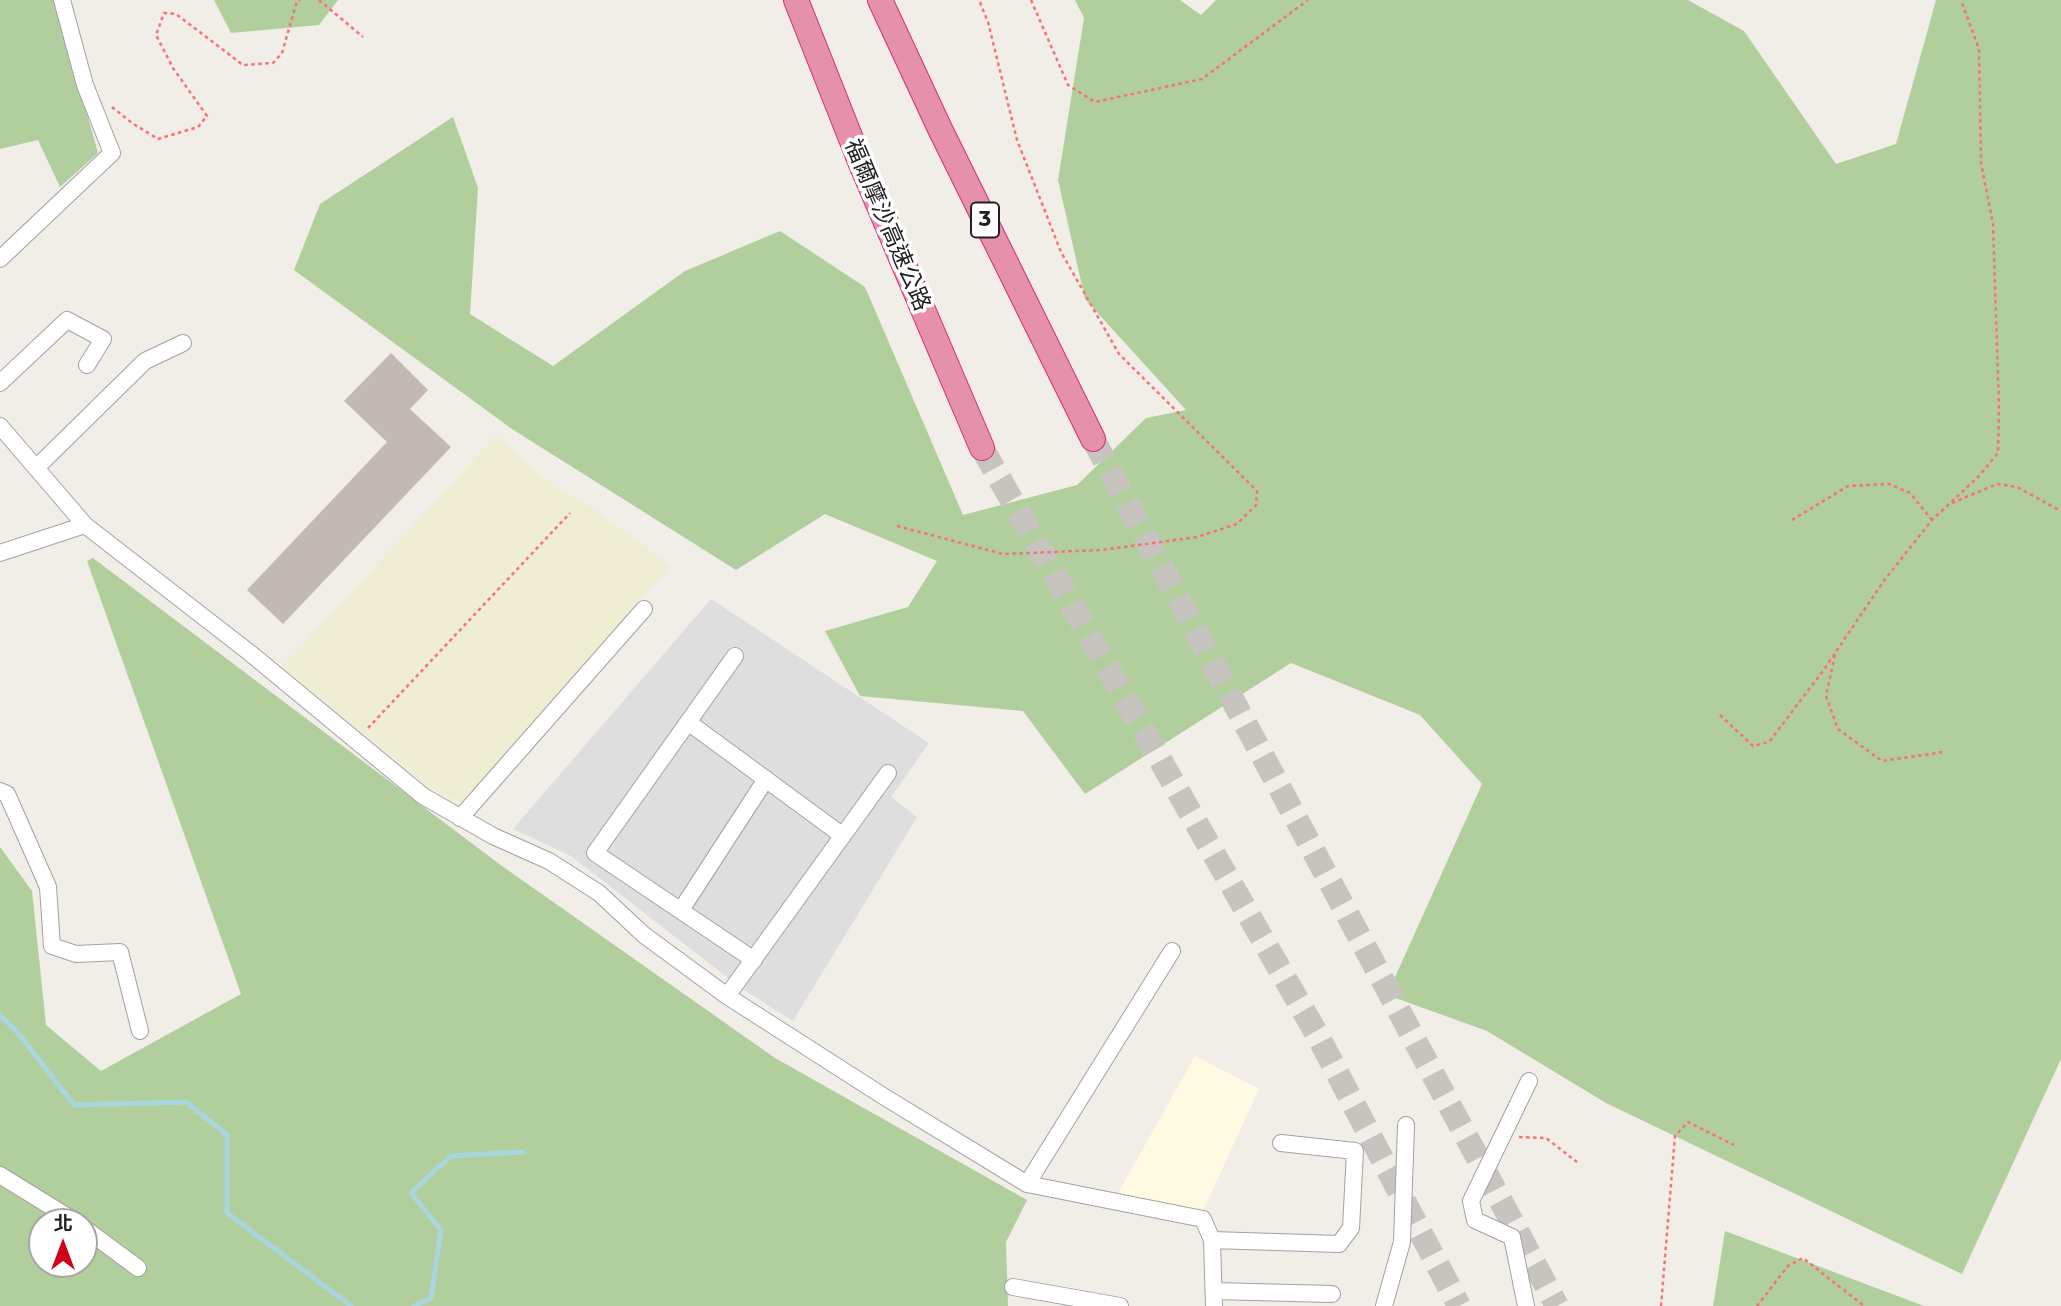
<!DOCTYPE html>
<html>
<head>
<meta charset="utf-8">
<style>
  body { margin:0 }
  #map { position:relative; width:2061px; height:1306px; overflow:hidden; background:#f1ede7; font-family:Montserrat,"Noto Sans TC",sans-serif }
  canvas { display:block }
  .north { position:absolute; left:28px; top:1208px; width:70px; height:70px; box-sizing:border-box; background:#fff; border:2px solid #a6a6a6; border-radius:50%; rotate:0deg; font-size:19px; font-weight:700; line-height:28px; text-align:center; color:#212121 }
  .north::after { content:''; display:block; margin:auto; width:24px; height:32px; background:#ce031a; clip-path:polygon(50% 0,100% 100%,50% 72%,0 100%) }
</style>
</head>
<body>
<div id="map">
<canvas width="2061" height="1306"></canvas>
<div class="north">北</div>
</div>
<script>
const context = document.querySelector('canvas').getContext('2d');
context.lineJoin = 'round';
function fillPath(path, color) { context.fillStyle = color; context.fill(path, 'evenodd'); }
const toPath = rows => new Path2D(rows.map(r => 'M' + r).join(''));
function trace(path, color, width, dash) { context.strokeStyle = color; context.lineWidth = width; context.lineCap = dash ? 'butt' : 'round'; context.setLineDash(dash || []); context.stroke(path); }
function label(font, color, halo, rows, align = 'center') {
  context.font = font + ' Montserrat,"Noto Sans TC",sans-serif'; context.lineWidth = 7; context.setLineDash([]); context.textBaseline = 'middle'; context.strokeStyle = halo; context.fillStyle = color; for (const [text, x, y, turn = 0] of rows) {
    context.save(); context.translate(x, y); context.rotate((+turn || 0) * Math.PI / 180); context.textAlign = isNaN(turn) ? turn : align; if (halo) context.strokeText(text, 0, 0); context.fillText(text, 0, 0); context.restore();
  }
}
fillPath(toPath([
  [711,599,929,743,891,797,917,817,793,1021,741,988,571,856,513,829]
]), '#dfdede');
fillPath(toPath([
  [1195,1056,1259,1089,1203,1211,1117,1195]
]), '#fffbe3');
fillPath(toPath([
  [496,436,557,489,594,509,671,566,462,803,431,788,282,667]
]), '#efeed3');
fillPath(toPath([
  [0,0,55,0,98,153,60,187,38,140,0,149],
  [214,0,338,0,319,25,231,33],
  [1075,0,1180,0,1201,15,1216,0,1688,0,1744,31,1836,164,1896,144,1936,0,2061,0,2061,1059,1962,1274,1606,1103,1487,1031,1387,995,1482,784,1420,715,1291,663,1085,794,1023,711,860,696,825,631,908,607,937,561,825,514,736,570,512,429,294,270,320,204,453,117,478,188,470,314,553,366,685,271,780,231,865,287,963,515,1077,485,1146,418,1186,410,1085,299,1058,180,1084,18],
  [93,558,502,866,775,1058,1027,1200,1006,1242,1008,1306,0,1306,0,847,32,891,46,1025,101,1071,241,994,87,561],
  [42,1222,84,1222,84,1264,42,1264],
  [1725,1231,1924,1306,1713,1306]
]), '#b1cf9d');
trace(toPath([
  [0,1015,19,1034,74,1105,186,1102,227,1135,227,1213,351,1306],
  [414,1306,431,1298,441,1230,411,1193,451,1156,523,1152]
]), '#a9d7dd', 5);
fillPath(toPath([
  [391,353,428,390,410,409,451,447,283,624,247,590,387,442,344,401]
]), '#c2b8b4');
trace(toPath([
  [1093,439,1557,1306],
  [982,448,1319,1038,1459,1306]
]), '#c7c4bf', 24, [24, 12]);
const minor = toPath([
  [0,259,112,153,85,85,62,0],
  [0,383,67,320,103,339,87,365],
  [0,426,85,525,250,653,423,796,493,836,549,861,599,893,644,935,727,996,883,1096,1027,1184,1203,1219,1212,1240,1214,1306],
  [36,468,145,361,183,343],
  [0,553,85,525],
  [735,656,595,853,754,960],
  [688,722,843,836],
  [0,791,7,794,48,887,52,946,76,954,120,952,140,1031],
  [460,818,644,609],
  [681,910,766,779],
  [727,996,888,773],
  [0,1175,76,1222],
  [1027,1184,1172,951],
  [84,1228,138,1268],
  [1212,1240,1339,1244,1351,1228,1355,1151,1281,1143],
  [1013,1287,1120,1306],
  [1214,1291,1332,1294],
  [1384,1306,1402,1242,1406,1125],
  [1526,1306,1512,1237,1475,1220,1471,1201,1529,1081]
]);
const highway = toPath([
  [796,0,861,164,982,448],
  [880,0,940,129,1093,439]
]);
trace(minor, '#a2a2a2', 18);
trace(highway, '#d92a7a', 26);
trace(toPath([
  [319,0,363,37],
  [1031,0,1068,85,1095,102,1202,79,1308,0],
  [112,107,132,123,158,139,198,127,207,116,173,68,156,35,164,13,176,14,243,65,273,63,282,53,297,1,300,0],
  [1952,503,1997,484,2017,487,2061,511],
  [1792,520,1848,486,1889,484,1910,493,1932,520],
  [897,526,1003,554,1102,550,1197,537,1237,524,1256,505,1257,491,1119,354,1061,252,1017,140,988,22,979,0],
  [1835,655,1826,696,1838,729,1882,761,1943,752],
  [1720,715,1753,746,1769,742,1823,671,1883,582,1932,520,1979,476,1998,453,1999,407,1993,224,1981,163,1979,49,1961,0],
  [368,728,570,513],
  [1519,1137,1546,1138,1577,1162],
  [1661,1306,1675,1136,1688,1122,1734,1145],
  [1757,1306,1788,1266,1803,1258,1864,1306]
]), '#f87173', 2.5, [3.5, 3.5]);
trace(minor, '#fff', 16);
trace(highway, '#e691aa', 24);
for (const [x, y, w] of [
  [985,220,28]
]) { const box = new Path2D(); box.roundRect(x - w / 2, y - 17.5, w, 35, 5); context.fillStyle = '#fff'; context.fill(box); trace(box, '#212121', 2); }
label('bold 21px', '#212121', null, [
  ["3",985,220]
]);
label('23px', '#212121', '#fff', [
  ["福爾摩沙高速公路",887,225,67]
]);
</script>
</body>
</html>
